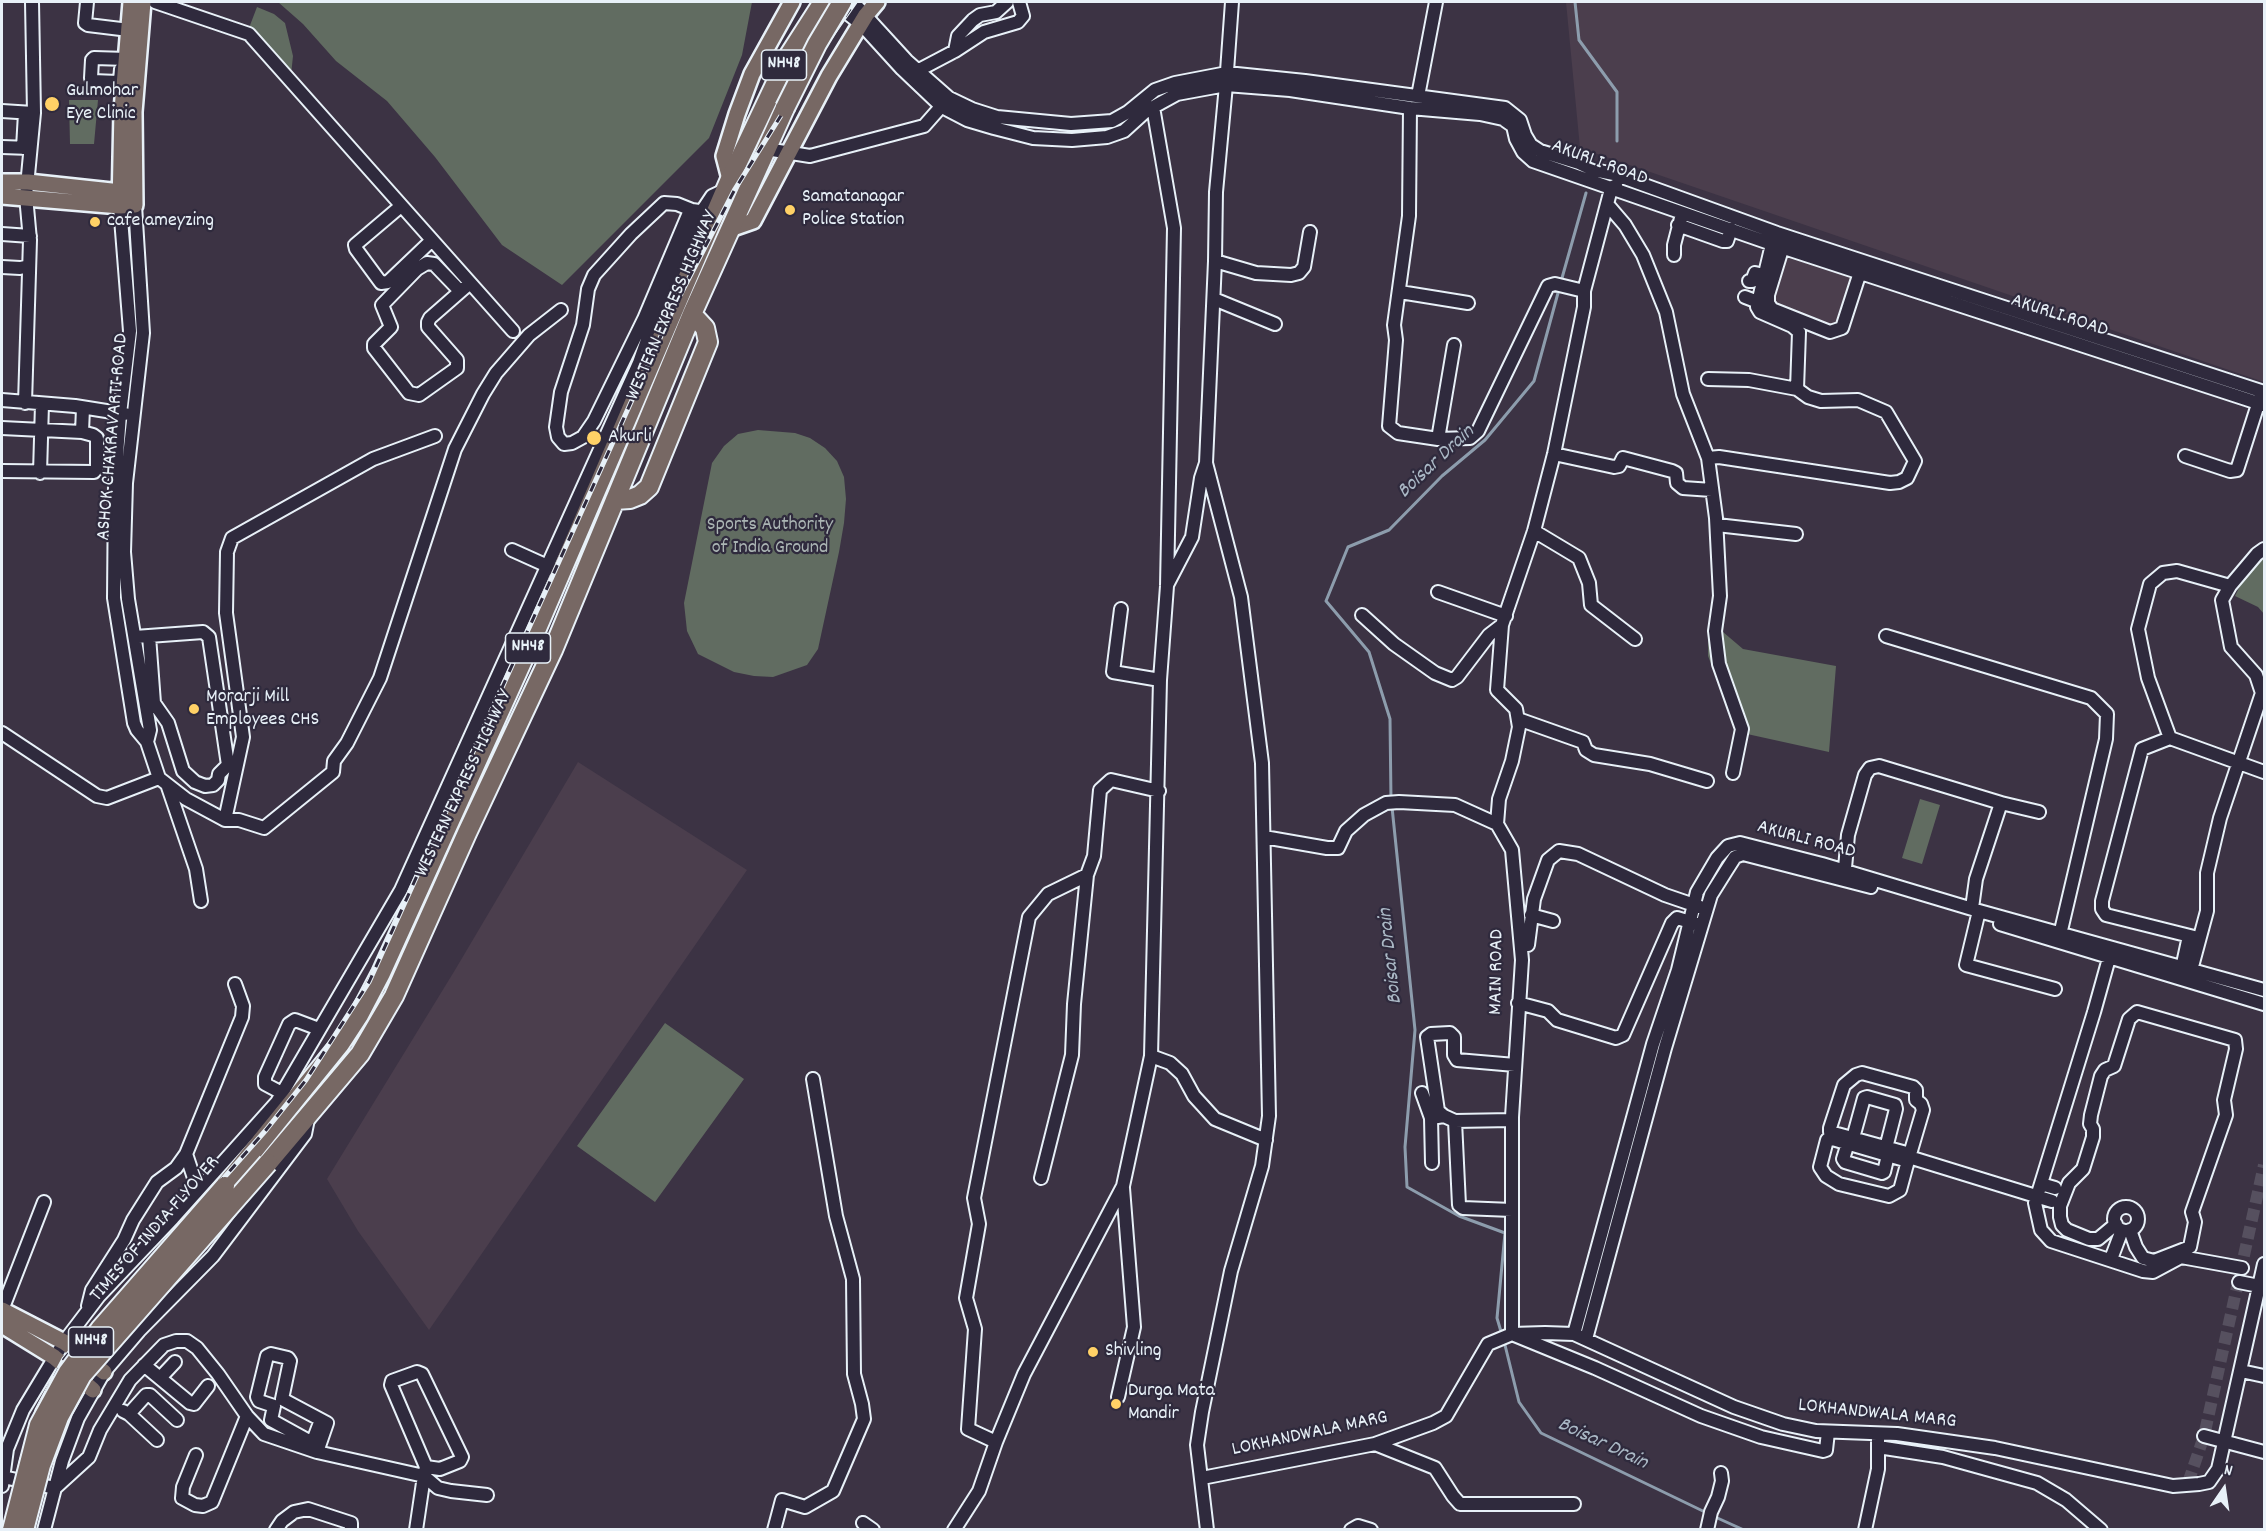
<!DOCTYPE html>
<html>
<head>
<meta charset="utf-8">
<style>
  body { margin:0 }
  #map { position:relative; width:2266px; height:1531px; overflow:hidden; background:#3c3344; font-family:Dekko,sans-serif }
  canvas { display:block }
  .frame { position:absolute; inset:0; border:3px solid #e8f1f8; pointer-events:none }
  .north { position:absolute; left:2194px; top:1459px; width:60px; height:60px; -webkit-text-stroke:4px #2f2a3d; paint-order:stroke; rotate:13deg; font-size:16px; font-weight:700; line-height:24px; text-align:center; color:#e8f1f8 }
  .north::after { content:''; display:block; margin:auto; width:21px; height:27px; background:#e8f1f8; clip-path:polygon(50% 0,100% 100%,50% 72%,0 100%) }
</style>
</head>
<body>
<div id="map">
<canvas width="2266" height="1531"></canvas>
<div class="frame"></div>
<div class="north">N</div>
</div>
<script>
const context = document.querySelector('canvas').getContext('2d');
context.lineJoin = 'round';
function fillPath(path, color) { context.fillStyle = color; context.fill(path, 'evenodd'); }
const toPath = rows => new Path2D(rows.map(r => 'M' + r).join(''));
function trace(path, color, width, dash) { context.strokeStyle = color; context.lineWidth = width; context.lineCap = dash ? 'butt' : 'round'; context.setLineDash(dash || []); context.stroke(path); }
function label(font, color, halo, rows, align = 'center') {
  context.font = font + ' Dekko,sans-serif'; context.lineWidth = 4.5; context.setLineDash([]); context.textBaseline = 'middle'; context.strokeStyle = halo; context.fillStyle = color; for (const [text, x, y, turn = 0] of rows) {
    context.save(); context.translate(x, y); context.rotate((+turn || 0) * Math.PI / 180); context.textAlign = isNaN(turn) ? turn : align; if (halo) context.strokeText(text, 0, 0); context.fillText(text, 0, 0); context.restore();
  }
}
fillPath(toPath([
  [1566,2,2264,2,2264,382,1580,148],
  [1778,248,1863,277,1841,333,1761,301],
  [578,762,747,870,429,1330,358,1231,327,1179,455,970]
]), '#4b3e4d');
fillPath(toPath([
  [278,2,752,2,742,55,709,138,562,285,502,245,435,157,387,101,336,61,303,24],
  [257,7,274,14,285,23,293,56,291,75,249,28],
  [69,100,98,100,94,144,70,144],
  [758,430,795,433,810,438,825,448,837,461,844,477,846,499,844,523,839,552,818,649,807,665,773,677,754,676,734,672,698,654,687,631,684,603,712,463,724,446,738,434],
  [2264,558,2264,614,2258,607,2235,596,2246,574],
  [1714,632,1723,632,1743,649,1836,666,1829,752,1738,732,1708,656,1708,641],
  [1920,799,1940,805,1922,864,1902,858],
  [665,1023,744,1079,655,1202,577,1146]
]), '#616c61');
trace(toPath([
  [1575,2,1579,40,1617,92,1617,141],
  [1562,278,1586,193],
  [1391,800,1390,719,1369,652,1326,601,1348,547,1389,530,1442,476,1485,440,1534,381,1558,293],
  [1392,807,1415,1030,1405,1147,1407,1187,1459,1216,1505,1233,1497,1318,1502,1335],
  [1504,1341,1519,1402,1541,1433,1707,1513],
  [1713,1516,1744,1530]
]), '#8d9dad', 3);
trace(toPath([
  [2188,1483,2204,1436,2264,1165]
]), '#56505f', 12, [12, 6]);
const minor = toPath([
  [87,2,85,23,88,25,129,30],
  [155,2,249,34,513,331],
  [853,2,907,61,949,98,972,109,997,117,1071,124,1112,121,1128,112,1155,90,1175,83,1227,73,1305,81,1505,108,1520,120,1525,135,1531,145,1540,151,1579,163,1594,170,1614,174,1777,233,2264,392],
  [834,3,861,24,902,69,942,107,967,120,994,128,1033,138,1072,140,1107,137,1124,131,1146,111,1177,94,1226,85,1290,90,1410,108,1480,114,1503,119,1513,126,1516,139,1523,152,1533,161,1772,244,2264,405],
  [955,51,958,36,973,20,980,15,996,12,1007,2],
  [121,69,120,81,118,82,93,81,91,78,92,60,94,58,127,59],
  [917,71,955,51,984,32,1018,22,1023,16,1019,2],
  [1418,96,1436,2],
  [1410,108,1409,216,1394,325,1396,340,1389,426,1398,433,1438,439,1470,438,1478,431,1548,286,1555,284,1584,291],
  [2,111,33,113],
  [2,147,30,148],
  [23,148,25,113],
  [766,149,810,156,924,126,946,101],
  [1607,204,1625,225,1643,255,1666,312,1683,394,1708,458,1716,518,1720,596,1715,631,1719,664,1742,729,1733,773],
  [135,205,143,333,126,483,124,552,128,599,150,730,147,742],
  [120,206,130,331,120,414,115,483,114,598,134,723,137,730,147,742,159,778,186,799,225,820,239,820,264,828,333,772,334,761,347,743,380,678,455,449,483,394,496,373,529,335,561,310],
  [401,206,355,245,356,249,381,283,388,282,431,241],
  [1678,225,1723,241,1727,241,1731,229],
  [2,234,30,236],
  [1774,236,1757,307,1760,312,1792,326,1799,332,1797,389],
  [1783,246,1768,295,1768,303,1772,309,1830,332,1842,328,1862,266],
  [1674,255,1674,245,1681,218],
  [1215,261,1256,273,1291,275,1299,273,1304,267,1310,232],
  [2,267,20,268,29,266],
  [1749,281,1752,281,1755,273,1764,275],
  [460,291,434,264,427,263,417,269,382,305,391,327,374,344,374,348,409,393,419,395,457,368,457,360,428,327,428,322,430,318,470,283],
  [1400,292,1468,303],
  [1745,297,1758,302],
  [1214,299,1275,324],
  [644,319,594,421,583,437,572,443,564,444,558,437,556,427,561,392,583,325,588,289,594,275,631,234,664,203,677,204,692,210],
  [650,321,644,319,688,215,692,210,699,211],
  [2,400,75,406,125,414],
  [25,403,30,240,26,196,34,113,32,2],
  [2,428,82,432,93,435,97,438,97,468,94,472,2,471],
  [82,432,83,408],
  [1438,439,1454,345],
  [1554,454,1614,467,1619,466,1623,458,1672,471,1676,473,1677,483,1683,488,1712,490],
  [2185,456,2230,471,2237,470,2260,398],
  [1708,458,1719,457,1890,483,1899,482,1907,478,1915,461,1886,412,1858,400,1821,401,1808,397,1797,389,1749,380,1708,379],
  [40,473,42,404],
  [1717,525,1796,534],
  [1534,531,1579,558,1589,583,1591,605,1635,639],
  [512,550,552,568],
  [1167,585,1192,537,1201,478,1206,463],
  [2230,586,2177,571,2163,573,2150,584,2138,629,2148,678,2170,738,2264,772],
  [1438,592,1506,616],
  [1121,609,1113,672,1160,680],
  [1362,615,1394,644,1435,673,1452,680,1457,677,1489,635,1502,625,1534,531,1554,454,1584,307,1584,291,1611,189,1616,185],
  [1502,625,1497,690,1516,709,1519,727,1512,761,1499,799,1497,824,1512,850,1522,960,1512,1117,1512,1334,1595,1368,1701,1416,1761,1437,1823,1451,1826,1450,1828,1432],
  [1886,636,2091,698,2107,714,2106,739,2059,939],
  [135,637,203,632,209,637,228,765,219,774,218,780,213,785,205,786,195,782,183,771,168,723,154,703,149,636],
  [1518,719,1583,742,1586,750,1594,755,1650,764,1707,781],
  [2,733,97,796,107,798,159,778],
  [2170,738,2142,749,2102,901,2102,909,2106,915,2198,938],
  [168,787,196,869,201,901],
  [2001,803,2039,812],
  [225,820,243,737,226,613,227,552,232,538,373,459,435,436],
  [1264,837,1327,848,1338,848,1346,831,1364,815,1386,803,1399,802,1455,805,1497,824],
  [1844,879,1848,835,1865,775,1870,768,1879,766,2001,803,1976,879,1972,908],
  [1979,911,1966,965,2055,989],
  [1531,915,1553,921],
  [2000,924,2264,1004],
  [1528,945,1534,899,1548,860,1559,851,1578,854,1665,895,1700,907],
  [2111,951,2094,1012,2035,1203,2041,1230,2051,1241,2143,1271,2153,1272,2181,1257,2242,1268],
  [2181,973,2189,936],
  [2190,974,2207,911,2207,873,2220,818,2262,693,2256,675,2231,647,2222,600,2230,586,2257,554,2264,549],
  [1518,1003,1548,1011,1557,1020,1616,1038,1623,1035,1672,923,1677,918,1697,924],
  [1151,1056,1170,1063,1182,1074,1194,1096,1215,1119,1266,1140],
  [282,1093,265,1084,265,1077,289,1024,295,1020,319,1029],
  [1422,1093,1431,1118],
  [1455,1121,1512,1120],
  [1853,1138,1864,1098,1867,1097,1895,1105,1896,1109,1886,1148],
  [1848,1143,1843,1159,1845,1162,1882,1173,1884,1172,1888,1155],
  [186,1154,198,1190],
  [1909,1157,2052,1201],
  [1908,1161,1829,1138,1827,1140,1820,1167,1826,1176,1839,1184,1889,1196,1900,1190,1909,1157,1910,1154,1923,1110,1921,1104,1916,1100,1916,1090,1913,1087,1862,1073,1856,1075,1844,1085,1830,1128,1830,1132,1910,1154],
  [1432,1163,1431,1118,1444,1116],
  [1041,1178,1072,1055,1074,1004,1087,875],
  [2041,1184,2055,1188],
  '2114 1219a12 12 0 1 1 24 0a12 12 0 1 1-24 0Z',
  [1512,1210,1463,1208,1459,1205,1455,1121,1444,1116,1438,1111,1427,1037,1431,1034,1450,1033,1454,1037,1454,1055,1457,1060,1515,1065],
  [2116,1224,2098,1239,2089,1239,2067,1230,2062,1225,2060,1217,2060,1206,2069,1183,2083,1169,2093,1137,2093,1129,2090,1124,2091,1115,2101,1076,2105,1070,2114,1066,2129,1019,2137,1012,2235,1040,2236,1049,2224,1100,2226,1115,2192,1212,2195,1222,2190,1247,2154,1261,2143,1258,2136,1247,2130,1230],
  [2111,1259,2122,1230],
  [2239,1282,2264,1287],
  [88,1306,92,1290,124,1240,133,1220,157,1182,176,1168,186,1154,242,1017,243,1006,235,984],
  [2,1310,44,1202],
  [1574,1334,1653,1044,1678,970,1697,892,1717,858,1728,846,1740,843,1822,864,1979,911,2264,990],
  [1586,1339,1665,1048,1711,895,1726,871,1735,857,1743,854,1871,887],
  [144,1365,190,1403,194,1404,208,1386],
  [2241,1371,2264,1376],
  [160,1378,175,1362],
  [1118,1397,1134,1327,1123,1188],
  [123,1411,129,1414,157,1440],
  [129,1414,146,1395,150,1395,177,1420],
  [2204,1436,2264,1452],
  [996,1442,968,1429,975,1329,966,1298,979,1224,974,1198,1029,917,1048,894,1087,875,1094,856,1100,790,1111,780,1159,791],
  [1375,1444,1435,1468,1453,1496,1460,1504,1574,1504],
  [1878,1447,1943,1457,2037,1483,2066,1500,2101,1530],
  [317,1452,327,1423,282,1399,290,1361,288,1358,271,1354,267,1356,257,1397,259,1401,274,1406,271,1420,309,1441,313,1441,321,1420],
  [196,1455,183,1487,182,1498,195,1505,203,1506,212,1502,247,1416],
  [426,1467,440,1469,460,1461,462,1457,422,1374,417,1372,392,1381,391,1385,426,1467,424,1476,438,1488,451,1491,487,1495],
  [3,1477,55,1488],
  [1202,1478,1375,1444,1433,1423,1446,1416,1488,1344,1512,1334,1545,1333,1574,1334,1734,1407,1783,1424,1816,1431,1897,1434,1995,1448,2173,1486,2199,1484,2209,1482,2218,1469,2264,1264],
  [2,1486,7,1449,23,1410,64,1342,99,1296,173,1218,277,1102,401,890,639,363,653,323,702,211,712,196,725,190],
  [55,1488,89,1457,100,1430,130,1380,164,1345,176,1341,187,1341,197,1348,218,1374,247,1416,264,1434,317,1452,424,1476,416,1530],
  [863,1523,873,1530],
  [44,1530,62,1461,78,1418,104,1372,139,1331,213,1256,305,1134,308,1119],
  [276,1530,282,1521,294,1512,308,1509,351,1523,351,1530],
  [774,1530,782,1500,805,1507,833,1491,864,1419,862,1404,854,1374,853,1279,836,1216,813,1079],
  [954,1530,979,1491,996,1442,1024,1374,1123,1186,1151,1056,1160,680,1167,586,1174,228,1153,107],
  [1207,1530,1197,1445,1202,1412,1231,1271,1262,1166,1269,1116,1262,763,1241,597,1206,463,1215,261,1216,192,1226,85,1232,2],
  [1351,1530,1358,1526,1371,1530],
  [1707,1530,1711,1512,1718,1497,1722,1481,1721,1473],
  [1865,1530,1878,1469,1878,1439]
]);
const major = toPath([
  [730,179,724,156,737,114,752,74,792,2],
  [2,182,28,182,130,193],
  [2,196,120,206,135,205,134,112,143,2],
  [120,206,122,110,131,2],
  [730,229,753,221,829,76,866,15,877,2],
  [2,1310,64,1342,104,1372],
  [2,1325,54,1357,93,1390]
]);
const highway = toPath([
  [615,500,630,499,640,495,649,487,708,342,705,328,692,314],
  [268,1163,360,1054,394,996,467,833,553,650,692,314,785,108],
  [225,1186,340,1044,359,1015,381,973,532,640,730,179,789,55,823,2]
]);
trace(minor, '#e8f1f8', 16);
trace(major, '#e8f1f8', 20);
trace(highway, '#e8f1f8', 22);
trace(minor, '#2f2a3d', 12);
trace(major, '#776864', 15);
trace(highway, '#776864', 18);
const rail = toPath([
  [6,1530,21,1462,37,1410,64,1359,266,1130,306,1080,369,982,674,307,735,189,827,42,855,2]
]);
trace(rail, '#e8f1f8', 5);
trace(rail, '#2f2a3d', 3, [9]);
const highwayBridge = toPath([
  [785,108,817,44,842,2],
  [12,1530,39,1425,68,1372,100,1329,225,1186],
  [24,1530,41,1465,59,1417,82,1375,268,1163]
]);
trace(highwayBridge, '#e8f1f8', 22, []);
trace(highwayBridge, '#776864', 18);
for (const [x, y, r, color] of [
  [52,104,8,"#ffd166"],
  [790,210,6,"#ffd166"],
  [95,222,6,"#ffd166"],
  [594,438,8,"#ffd166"],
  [194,709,6,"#ffd166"],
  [1093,1352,6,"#ffd166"],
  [1116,1404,6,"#ffd166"]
]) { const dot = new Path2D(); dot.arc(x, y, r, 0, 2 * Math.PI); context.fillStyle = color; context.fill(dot); trace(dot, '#2f2a3d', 2); }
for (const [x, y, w] of [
  [784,65,45],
  [528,648,45],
  [91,1342,45]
]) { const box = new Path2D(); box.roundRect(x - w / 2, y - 15, w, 30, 4.5); context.fillStyle = '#2f2a3d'; context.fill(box); trace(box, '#e8f1f8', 1.5); }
label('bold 18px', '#e8f1f8', null, [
  ["NH48",784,65],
  ["NH48",528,648],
  ["NH48",91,1342]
]);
label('20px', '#e8f1f8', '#2f2a3d', [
  ["Gulmohar",66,92],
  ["Eye Clinic",66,115],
  ["Samatanagar",802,198],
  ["Police Station",802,221],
  ["cafe ameyzing",107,222],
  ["Akurli",608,438],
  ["Morarji Mill",206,698],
  ["Employees CHS",206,721],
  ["Shivling",1105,1352],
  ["Durga Mata",1128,1392],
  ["Mandir",1128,1415]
], 'left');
label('20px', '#e8f1f8', '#2f2a3d', [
  ["AKURLI ROAD",1599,164,20],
  ["WESTERN EXPRESS HIGHWAY",673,306,-67],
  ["AKURLI ROAD",2059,317,18],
  ["ASHOK CHAKRAVARTI ROAD",114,437,-85],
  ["WESTERN EXPRESS HIGHWAY",465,784,-65],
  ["AKURLI ROAD",1806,841,15],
  ["MAIN ROAD",1498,972,-89],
  ["TIMES OF INDIA FLYOVER",156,1230,-49],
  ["LOKHANDWALA MARG",1877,1415,6],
  ["LOKHANDWALA MARG",1310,1435,-12]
]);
label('20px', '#abb5b4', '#2f2a3d', [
  ["Sports Authority",770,526],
  ["of India Ground",770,549]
]);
label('italic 21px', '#abb9c6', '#2f2a3d', [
  ["Boisar Drain",1437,463,-43],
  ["Boisar Drain",1392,956,-96],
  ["Boisar Drain",1602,1445,25]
]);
</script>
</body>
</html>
